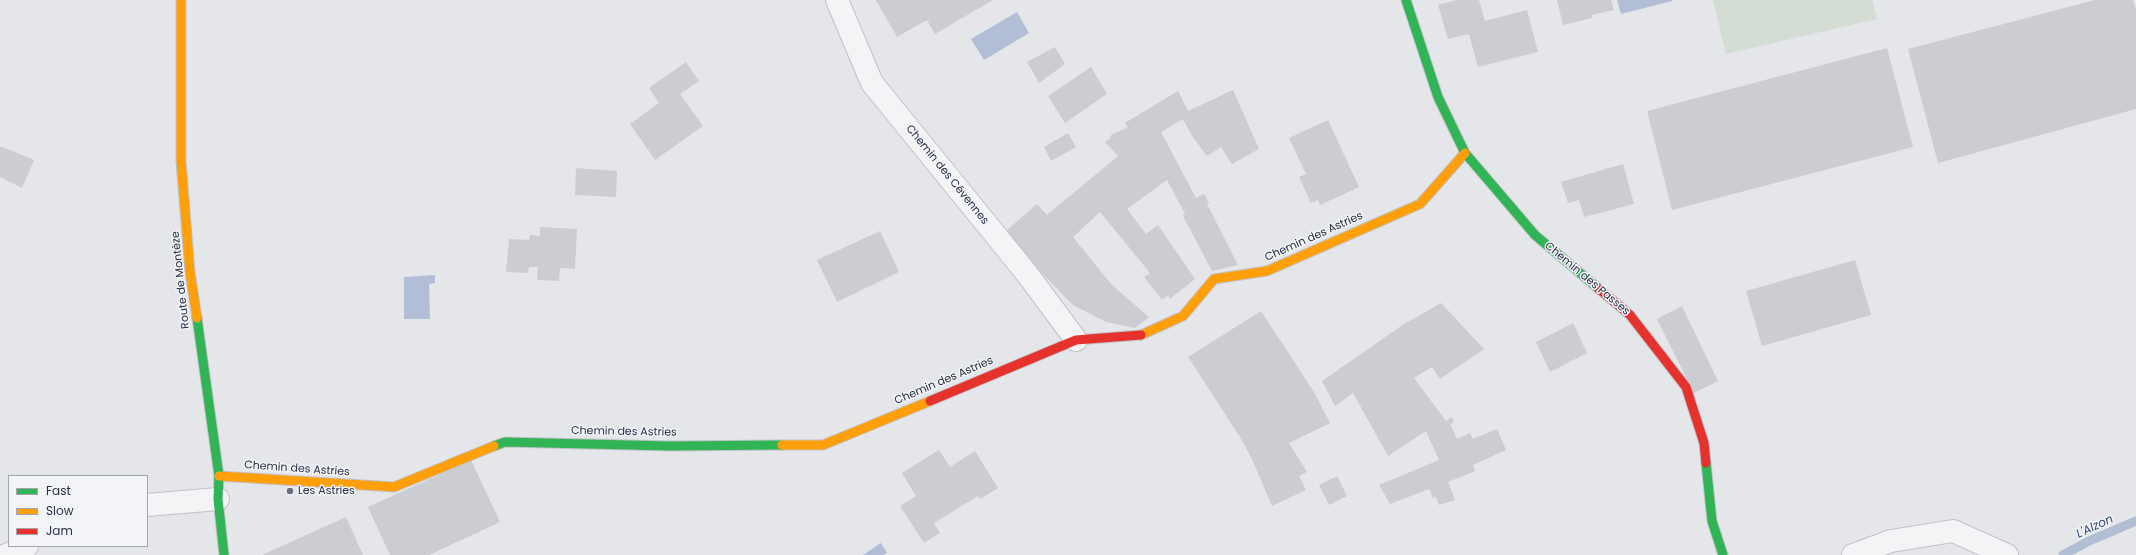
<!DOCTYPE html>
<html>
<head>
<meta charset="utf-8">
<style>
  body { margin:0 }
  #map { position:relative; width:2136px; height:555px; overflow:hidden; background:#e4e6e9; font-family:Poppins,sans-serif }
  canvas { display:block }
  .legend { position:absolute; left:8px; top:475px; width:140px; height:72px; box-sizing:border-box; background:#f2f4f8; border:1px solid #a2a5b0; margin:0; padding:5px 7px; list-style:none; font-size:12px; color:#292f45 }
  .legend li { display:flex; align-items:center; gap:8px; height:20px }
  .legend b { width:20px; border:1px solid #a2a5b0 }
</style>
</head>
<body>
<div id="map">
<canvas width="2136" height="555"></canvas>
<ul class="legend">
<li><b style="height:5px;background:#30b455"></b>Fast</li>
<li><b style="height:5px;background:#ff9f0a"></b>Slow</li>
<li><b style="height:5px;background:#e5322d"></b>Jam</li>
</ul>
</div>
<script>
const context = document.querySelector('canvas').getContext('2d');
context.lineJoin = 'round';
function fillPath(path, color) { context.fillStyle = color; context.fill(path, 'evenodd'); }
const toPath = rows => new Path2D(rows.map(r => 'M' + r).join(''));
function trace(path, color, width, dash) { context.strokeStyle = color; context.lineWidth = width; context.lineCap = dash ? 'butt' : 'round'; context.setLineDash(dash || []); context.stroke(path); }
function label(font, color, halo, rows, align = 'center') {
  context.font = font + ' Poppins,sans-serif'; context.lineWidth = 3; context.setLineDash([]); context.textBaseline = 'middle'; context.strokeStyle = halo; context.fillStyle = color; for (const [text, x, y, turn = 0] of rows) {
    context.save(); context.translate(x, y); context.rotate((+turn || 0) * Math.PI / 180); context.textAlign = isNaN(turn) ? turn : align; if (halo) context.strokeText(text, 0, 0); context.fillText(text, 0, 0); context.restore();
  }
}
fillPath(toPath([
  [1713,0,1872,0,1877,19,1726,54]
]), '#d3ddd4');
fillPath(toPath([
  [1617,0,1672,0,1672,1,1621,14],
  [1017,12,1029,33,984,60,971,39],
  [435,275,435,283,429,284,430,319,404,319,404,277],
  [881,543,887,553,883,555,863,555]
]), '#b2bed5');
trace(toPath([
  [2063,555,2089,541,2136,521]
]), '#b2bed5', 9);
fillPath(toPath([
  [876,0,993,0,935,34,927,20,897,37],
  [1457,0,1479,0,1485,21,1527,10,1538,52,1478,67,1469,34,1448,39,1438,5],
  [1557,0,1611,0,1614,10,1592,15,1592,18,1563,25],
  [2095,0,2133,0,2136,9,2136,109,1938,163,1908,49],
  [1055,47,1065,64,1039,83,1027,62],
  [1887,48,1913,147,1672,210,1647,111],
  [686,62,699,81,680,94,703,126,655,160,630,124,659,103,649,88],
  [1091,67,1107,94,1065,123,1048,96],
  [1233,90,1259,149,1232,164,1221,147,1207,156,1192,136,1183,119,1161,132,1196,198,1204,194,1209,203,1207,204,1238,265,1212,271,1183,216,1185,214,1167,180,1127,209,1146,234,1158,225,1195,279,1170,299,1168,295,1162,300,1144,277,1150,273,1100,212,1073,237,1111,284,1149,317,1135,328,1106,322,1073,305,1036,267,1034,268,1006,231,1037,204,1047,215,1118,156,1105,142,1110,139,1111,135,1128,127,1125,123,1178,91,1188,111],
  [1328,120,1359,187,1320,205,1318,200,1311,203,1299,177,1306,174,1289,138],
  [1068,133,1076,147,1051,161,1044,147],
  [0,146,34,160,22,188,0,177],
  [1623,164,1634,204,1584,217,1579,200,1568,203,1561,182],
  [576,168,617,171,616,197,575,195],
  [540,227,577,229,575,269,560,268,559,281,537,280,538,267,529,267,528,273,506,272,509,239,529,240,530,235,540,236],
  [880,231,899,272,837,302,817,260],
  [1855,260,1871,315,1762,346,1746,291],
  [1441,303,1484,349,1440,379,1432,367,1414,378,1446,421,1452,417,1454,422,1450,424,1457,439,1470,433,1473,439,1497,429,1506,450,1473,465,1475,471,1448,482,1455,500,1439,505,1436,497,1433,498,1429,489,1390,504,1379,485,1439,460,1426,431,1388,456,1353,393,1335,406,1322,381,1404,324],
  [1682,306,1718,381,1694,393,1657,319],
  [1261,311,1314,392,1330,423,1289,443,1307,472,1299,476,1306,490,1272,506,1252,459,1240,437,1188,357],
  [1573,323,1587,353,1550,372,1536,342],
  [939,450,950,467,975,451,998,488,980,499,978,496,934,523,940,533,924,543,900,506,916,496,902,473],
  [471,460,500,522,429,555,390,555,368,507],
  [1337,476,1347,496,1329,505,1319,485],
  [346,517,363,555,262,555]
]), '#cbcdd2');
const street = toPath([
  [837,0,872,83,1028,275,1076,340],
  [147,505,218,499],
  [6,555,27,546],
  [1853,555,1891,541,1953,531,2007,555]
]);
const fast = toPath([
  [1406,0,1438,97,1465,153,1535,235,1599,289],
  [197,318,219,476,218,499,224,555],
  [494,446,505,442,670,446,782,445],
  [1706,463,1712,521,1723,555]
]);
const slow = toPath([
  [181,0,181,161,190,272,197,318],
  [1141,335,1183,316,1214,279,1267,271,1420,204,1465,153],
  [782,445,823,445,930,401],
  [219,476,394,487,494,446]
]);
const jam = toPath([
  [1599,289,1630,315,1686,387,1704,443,1706,463],
  [930,401,1076,340,1141,335]
]);
trace(street, '#c1c2c7', 24);
trace(fast, '#c1c2c7', 11);
trace(slow, '#c1c2c7', 11);
trace(jam, '#c1c2c7', 11);
trace(street, '#f4f4f6', 22);
trace(fast, '#30b455', 9);
trace(slow, '#ff9f0a', 9);
trace(jam, '#e5322d', 9);
for (const [x, y, r, color] of [
  [290,491,4,"#6a6f7e"]
]) { const dot = new Path2D(); dot.arc(x, y, r, 0, 2 * Math.PI); context.fillStyle = color; context.fill(dot); trace(dot, '#f2f4f8', 1.5); }
label('11px', '#292f45', '#f2f4f8', [
  ["Chemin des Cévennes",947,175,51],
  ["Chemin des Astries",1314,237,-24],
  ["Chemin des Passes",1587,279,40],
  ["Route de Montèze",181,280,-96],
  ["Chemin des Astries",944,381,-23],
  ["Chemin des Astries",624,432,1],
  ["Chemin des Astries",297,469,4]
]);
label('11px', '#292f45', '#f2f4f8', [
  ["Les Astries",298,491]
], 'left');
label('italic 12px', '#30487b', '#f2f4f8', [
  ["L'Alzon",2095,527,-25]
]);
</script>
</body>
</html>
